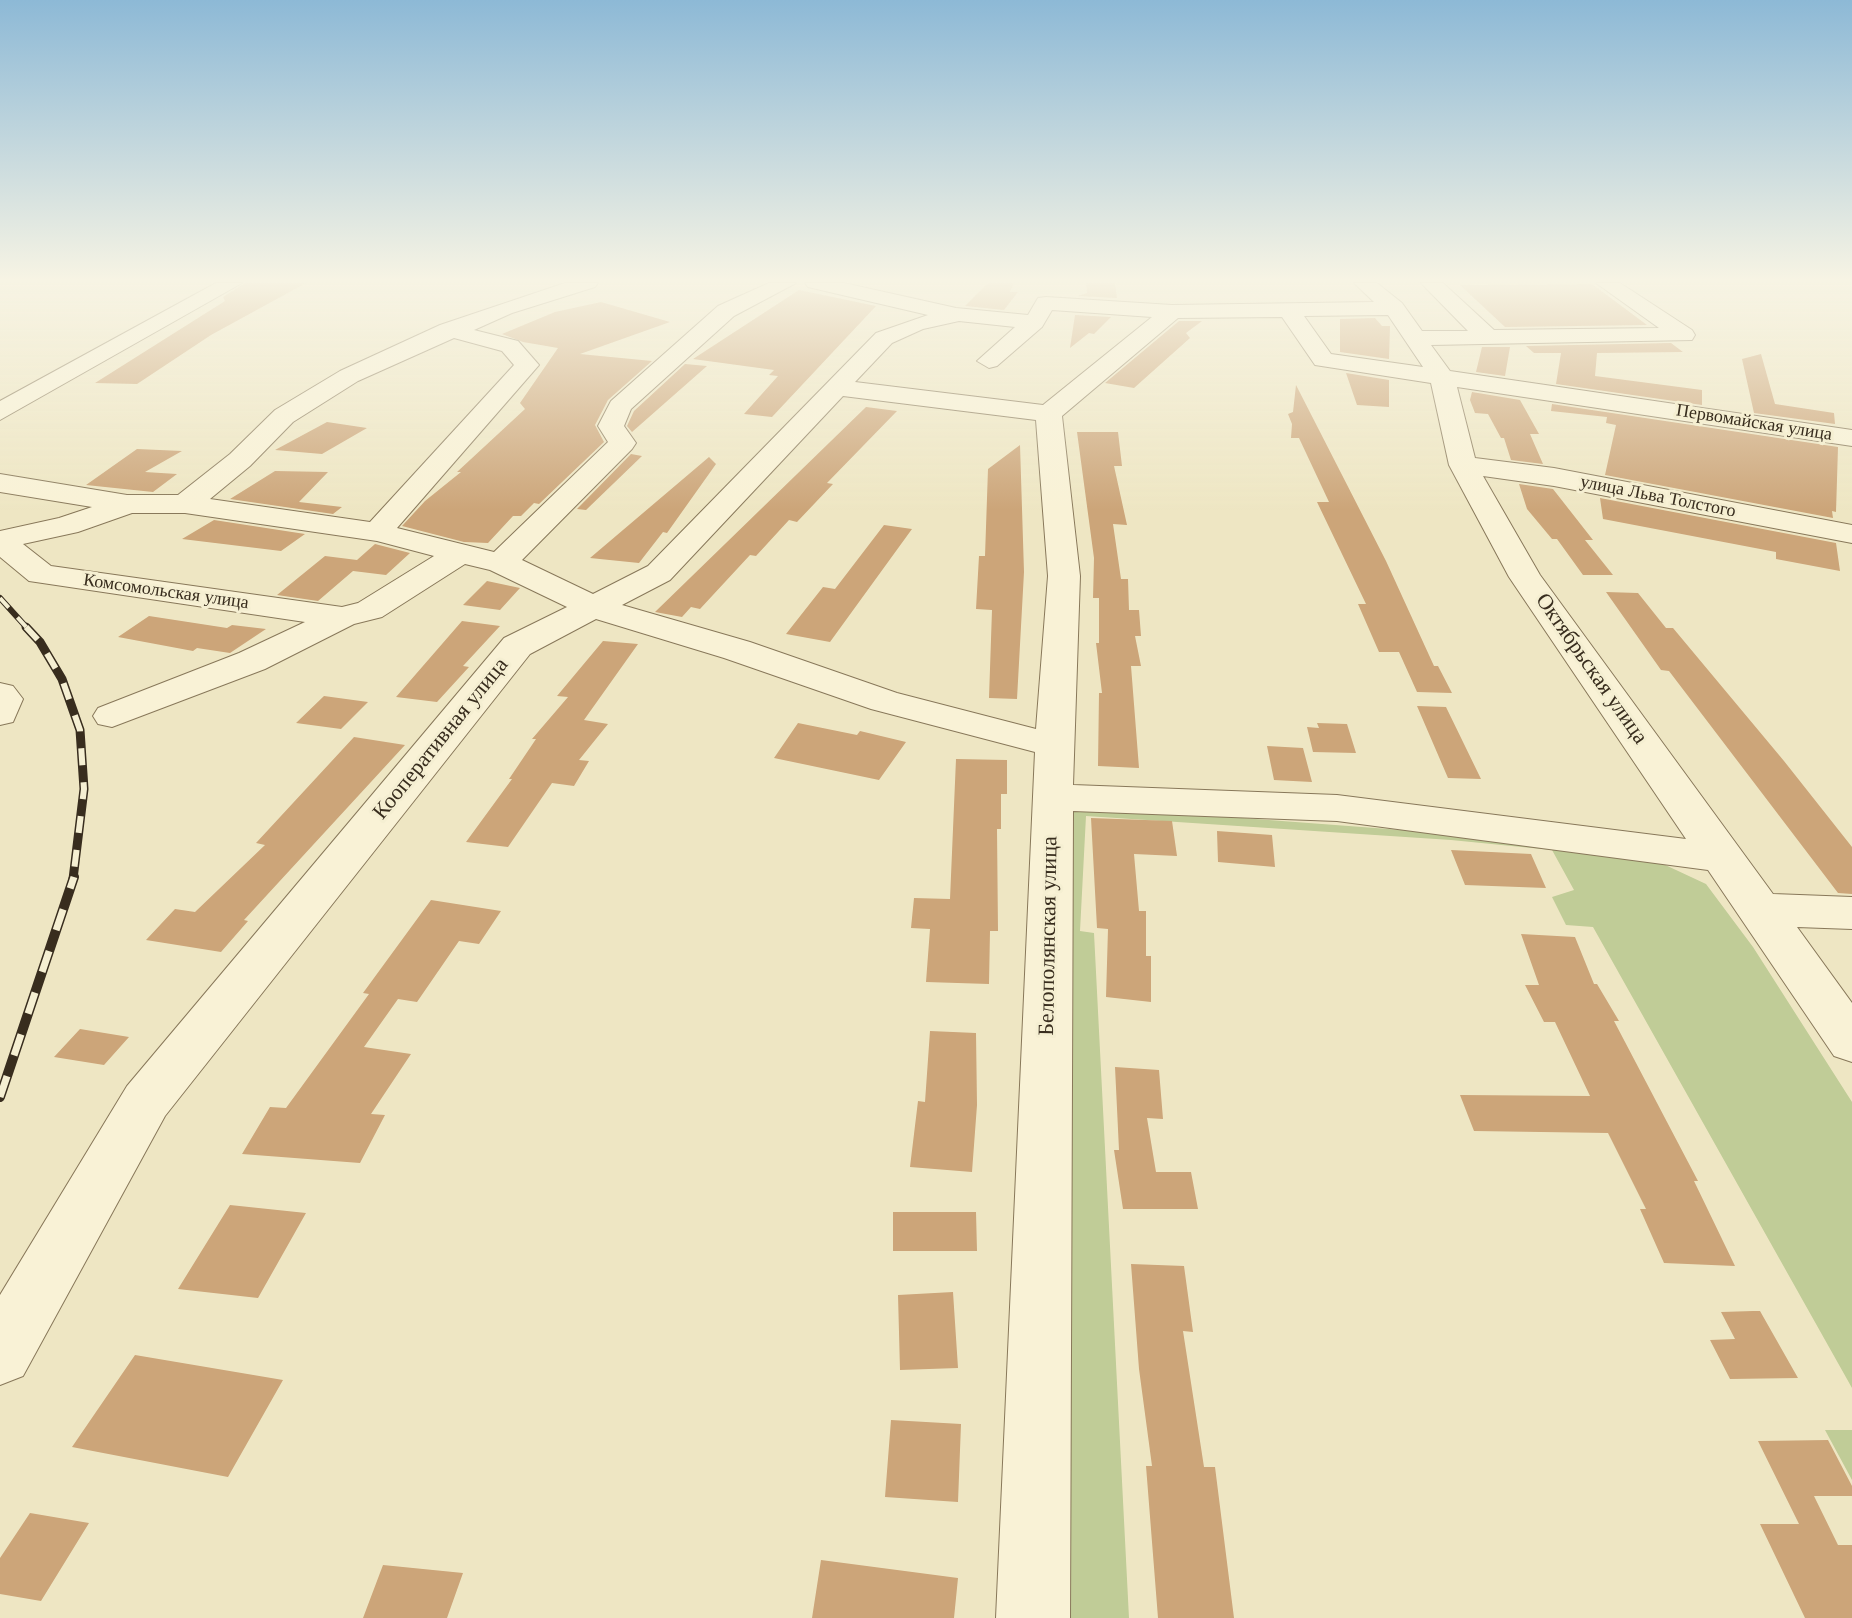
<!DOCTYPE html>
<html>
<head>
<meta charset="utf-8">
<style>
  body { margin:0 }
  canvas { display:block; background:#eee6c3 }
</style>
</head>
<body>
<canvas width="1852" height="1618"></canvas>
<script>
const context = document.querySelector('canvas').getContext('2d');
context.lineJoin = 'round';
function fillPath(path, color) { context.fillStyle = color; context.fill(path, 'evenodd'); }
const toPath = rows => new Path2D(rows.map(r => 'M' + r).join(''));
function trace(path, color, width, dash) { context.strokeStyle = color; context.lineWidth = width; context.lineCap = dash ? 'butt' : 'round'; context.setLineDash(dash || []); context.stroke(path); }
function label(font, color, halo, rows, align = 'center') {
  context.font = font + ' Georgia,serif'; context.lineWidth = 6; context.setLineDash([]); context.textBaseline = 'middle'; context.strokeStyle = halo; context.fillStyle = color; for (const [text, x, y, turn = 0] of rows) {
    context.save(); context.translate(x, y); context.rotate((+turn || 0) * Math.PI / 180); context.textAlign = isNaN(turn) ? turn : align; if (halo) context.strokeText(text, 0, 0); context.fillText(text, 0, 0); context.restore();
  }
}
fillPath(toPath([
  [1096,807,1415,831,1661,863,1706,884,1753,947,1852,1102,1852,1388,1593,927,1566,925,1552,897,1574,890,1552,850,1451,840,1086,816,1080,931,1094,933,1129,1618,1071,1618,1070,814,1075,809],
  [1852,1430,1852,1480,1825,1430]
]), '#c0cc97');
fillPath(toPath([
  [245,283,306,283,211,335,137,384,95,383,225,301,223,297],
  [988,283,1014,283,1010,292,1018,292,1004,310,965,306],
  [1086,283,1115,283,1117,298,1078,296,1087,293],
  [1592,284,1647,325,1505,327,1460,285],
  [799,290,876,306,772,417,744,414,778,376,769,375,774,370,693,359],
  [601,302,670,322,580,354,652,361,608,400,595,425,604,442,539,504,534,503,521,516,513,516,488,543,464,542,402,526,425,501,461,472,457,472,525,409,520,403,558,348,523,342,502,334,555,312],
  [1075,315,1111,317,1094,334,1089,333,1070,348],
  [1375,318,1382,326,1390,326,1389,359,1340,352,1340,319],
  [1179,321,1202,321,1186,333,1190,338,1134,388,1105,383],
  [1671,343,1683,352,1597,353,1595,376,1702,390,1702,405,1556,384,1561,353,1534,353,1526,346],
  [1482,347,1510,347,1505,376,1476,372],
  [1761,354,1775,404,1834,413,1835,424,1754,413,1742,359],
  [685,364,707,366,632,432,627,426,634,411],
  [1346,373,1389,380,1389,407,1357,405],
  [1296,385,1386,561,1434,666,1438,666,1452,693,1417,692,1399,652,1379,652,1358,604,1366,604,1317,502,1329,502,1299,438,1291,438,1292,424,1288,414,1293,412],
  [1472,392,1520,400,1539,434,1530,434,1543,464,1511,460,1504,438,1501,438,1488,414,1475,413,1470,400],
  [1552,404,1838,447,1836,512,1832,511,1833,518,1605,475,1616,425,1606,423,1607,417,1551,411],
  [866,407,897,411,827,483,833,484,797,522,789,520,756,556,750,555,700,609,691,607,682,617,655,612],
  [327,422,367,428,322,454,275,450],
  [1077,432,1118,432,1122,466,1114,466,1127,525,1113,524,1121,579,1128,579,1129,610,1139,610,1141,636,1135,636,1141,666,1131,666,1139,768,1098,766,1099,693,1102,693,1096,643,1099,643,1099,598,1093,598,1094,558],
  [1020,445,1024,572,1017,699,989,698,992,610,976,609,979,556,985,556,988,469],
  [137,449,182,451,145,472,177,474,153,492,86,485],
  [631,454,642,456,586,510,577,509],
  [709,457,716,464,667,533,663,532,639,563,590,558],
  [275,471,328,472,299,502,342,507,333,514,230,499],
  [1519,484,1553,489,1593,540,1585,540,1613,575,1583,575,1557,539,1552,539,1527,509],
  [1600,498,1836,543,1840,571,1776,559,1776,552,1603,519],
  [214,520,305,534,281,551,182,539],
  [884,525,912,529,830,642,786,634,823,587,835,589],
  [375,544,410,553,386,575,353,571,318,601,277,595,325,556,357,560],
  [487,581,520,588,500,610,463,605],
  [1606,592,1638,593,1666,628,1673,628,1784,761,1852,847,1852,894,1838,893,1669,671,1661,670],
  [149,616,227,628,232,625,266,629,230,653,197,648,193,651,118,637],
  [462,621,500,626,463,666,469,667,437,702,396,697],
  [603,641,638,644,584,720,608,724,579,760,589,761,574,786,552,783,508,847,466,842,512,779,509,779,536,739,532,739,568,697,557,696],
  [324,696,368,702,341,729,296,723],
  [1417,706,1446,707,1481,779,1448,778],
  [798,723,857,735,860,731,906,742,879,780,774,758],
  [1317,723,1347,724,1356,753,1313,752,1307,727,1319,728],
  [354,737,405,745,244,920,248,921,221,952,146,940,175,909,195,912,265,845,256,843],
  [1267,746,1303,748,1312,782,1274,780],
  [956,759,1007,760,1007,794,1001,794,1001,829,997,829,998,931,990,931,989,984,926,982,930,929,911,928,914,898,950,899],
  [1091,818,1172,821,1177,856,1134,854,1139,911,1146,911,1146,956,1151,956,1151,1002,1106,997,1108,929,1097,928],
  [1217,831,1272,835,1275,867,1218,862],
  [1451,850,1531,854,1546,888,1465,885],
  [431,900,501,911,479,944,459,941,417,1002,398,999,364,1047,411,1054,371,1114,385,1115,360,1163,242,1154,270,1107,286,1108,369,994,363,993],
  [1521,934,1575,937,1594,984,1597,984,1619,1021,1614,1021,1698,1181,1694,1181,1735,1266,1664,1263,1640,1209,1646,1209,1608,1133,1474,1131,1460,1095,1590,1096,1555,1022,1544,1022,1525,985,1539,985],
  [80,1029,129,1037,104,1065,54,1057],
  [930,1031,976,1033,977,1105,972,1172,910,1167,918,1101,925,1102],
  [1115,1067,1159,1070,1163,1119,1147,1118,1156,1172,1191,1172,1198,1209,1123,1209,1114,1150,1119,1150],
  [230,1205,306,1213,258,1298,178,1289],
  [893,1212,976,1212,977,1251,893,1251],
  [1131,1264,1184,1266,1193,1332,1183,1331,1204,1467,1215,1467,1234,1618,1158,1618,1146,1466,1152,1466,1139,1369],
  [953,1292,958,1368,900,1370,898,1295],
  [1753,1311,1760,1311,1798,1378,1730,1379,1710,1340,1735,1339,1721,1312],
  [135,1355,283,1380,228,1477,72,1447],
  [891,1420,961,1424,958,1502,885,1497],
  [1828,1440,1852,1486,1852,1496,1814,1496,1838,1545,1852,1545,1852,1618,1805,1618,1760,1524,1799,1524,1758,1441],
  [30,1513,89,1523,41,1601,0,1594,0,1558],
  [821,1560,958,1578,954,1618,812,1618],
  [383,1565,463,1573,447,1618,363,1618]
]), '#cca579');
const minor = toPath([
  [216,283,242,283,0,420,0,401,216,283],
  [565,283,598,283,595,287,512,313,474,330,518,341,539,365,397,528,494,552,608,442,598,426,611,401,718,306,769,283,796,283,734,316,631,409,624,426,636,443,632,449,522,560,593,594,648,566,876,333,928,315,808,287,805,283,844,283,956,308,1028,315,1038,298,1046,297,1172,305,1374,302,1354,283,1377,283,1402,303,1422,331,1468,331,1421,283,1443,283,1494,330,1659,328,1596,283,1620,283,1692,330,1695,335,1692,340,1431,345,1450,371,1852,430,1852,446,1457,387,1475,458,1554,468,1852,525,1852,543,1554,486,1483,476,1540,575,1773,894,1852,897,1852,929,1797,927,1852,1003,1852,1062,1834,1056,1708,870,1337,821,1073,811,1070,1618,996,1618,1035,752,871,709,724,658,596,619,530,654,165,1116,23,1376,0,1385,0,1295,127,1086,504,638,567,607,490,570,465,564,382,617,354,624,265,669,112,727,98,724,93,716,98,708,239,653,305,622,29,581,0,557,0,531,59,518,92,507,0,492,0,474,127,495,178,495,230,454,275,410,340,371,440,325,565,283],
  [1052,310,1152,317,1043,405,855,382,892,343,923,329,959,321,1015,327,977,361,989,368,997,366,1042,327,1052,310],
  [1388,315,1423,367,1331,354,1304,316,1388,315],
  [1282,317,1315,365,1431,383,1449,465,1509,577,1686,839,1337,795,1073,785,1080,576,1062,416,1178,318,1282,317],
  [454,338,502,351,514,365,370,522,210,499,250,466,293,422,358,381,454,338],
  [843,396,1036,420,1048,576,1036,729,897,693,750,642,622,605,670,580,843,396],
  [132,513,185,513,377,541,434,556,358,603,342,607,51,566,23,544,78,532,132,513],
  [0,683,13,686,23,699,13,722,0,725,0,683]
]);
trace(minor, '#88785a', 2);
fillPath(minor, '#f9f2d6');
const railFar2 = toPath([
  [0,598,28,629]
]);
const railFar1 = toPath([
  [26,627,40,642,62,679,80,730,84,789,73,879]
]);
const rail = toPath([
  [0,1097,74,877]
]);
trace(railFar2, '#382d1e', 6);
trace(railFar1, '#382d1e', 9);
trace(rail, '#382d1e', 10);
trace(railFar2, '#f5efd2', 4, [13]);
trace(railFar1, '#f5efd2', 6, [17]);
trace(rail, '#f5efd2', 7, [22]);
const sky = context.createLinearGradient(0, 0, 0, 510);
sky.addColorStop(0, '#8db9d6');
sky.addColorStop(0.55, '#f7f4e4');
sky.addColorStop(1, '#f7f4e400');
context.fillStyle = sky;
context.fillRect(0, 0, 1852, 510);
label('18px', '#382d1e', '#f5efd2', [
  ["Первомайская улица",1754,423,9],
  ["улица Льва Толстого",1658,497,11],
  ["Комсомольская улица",166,592,8]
]);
label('22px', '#382d1e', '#f5efd2', [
  ["Октябрьская улица",1591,669,55],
  ["Кооперативная улица",441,739,-51],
  ["Белополянская улица",1049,936,-89]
]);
</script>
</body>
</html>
